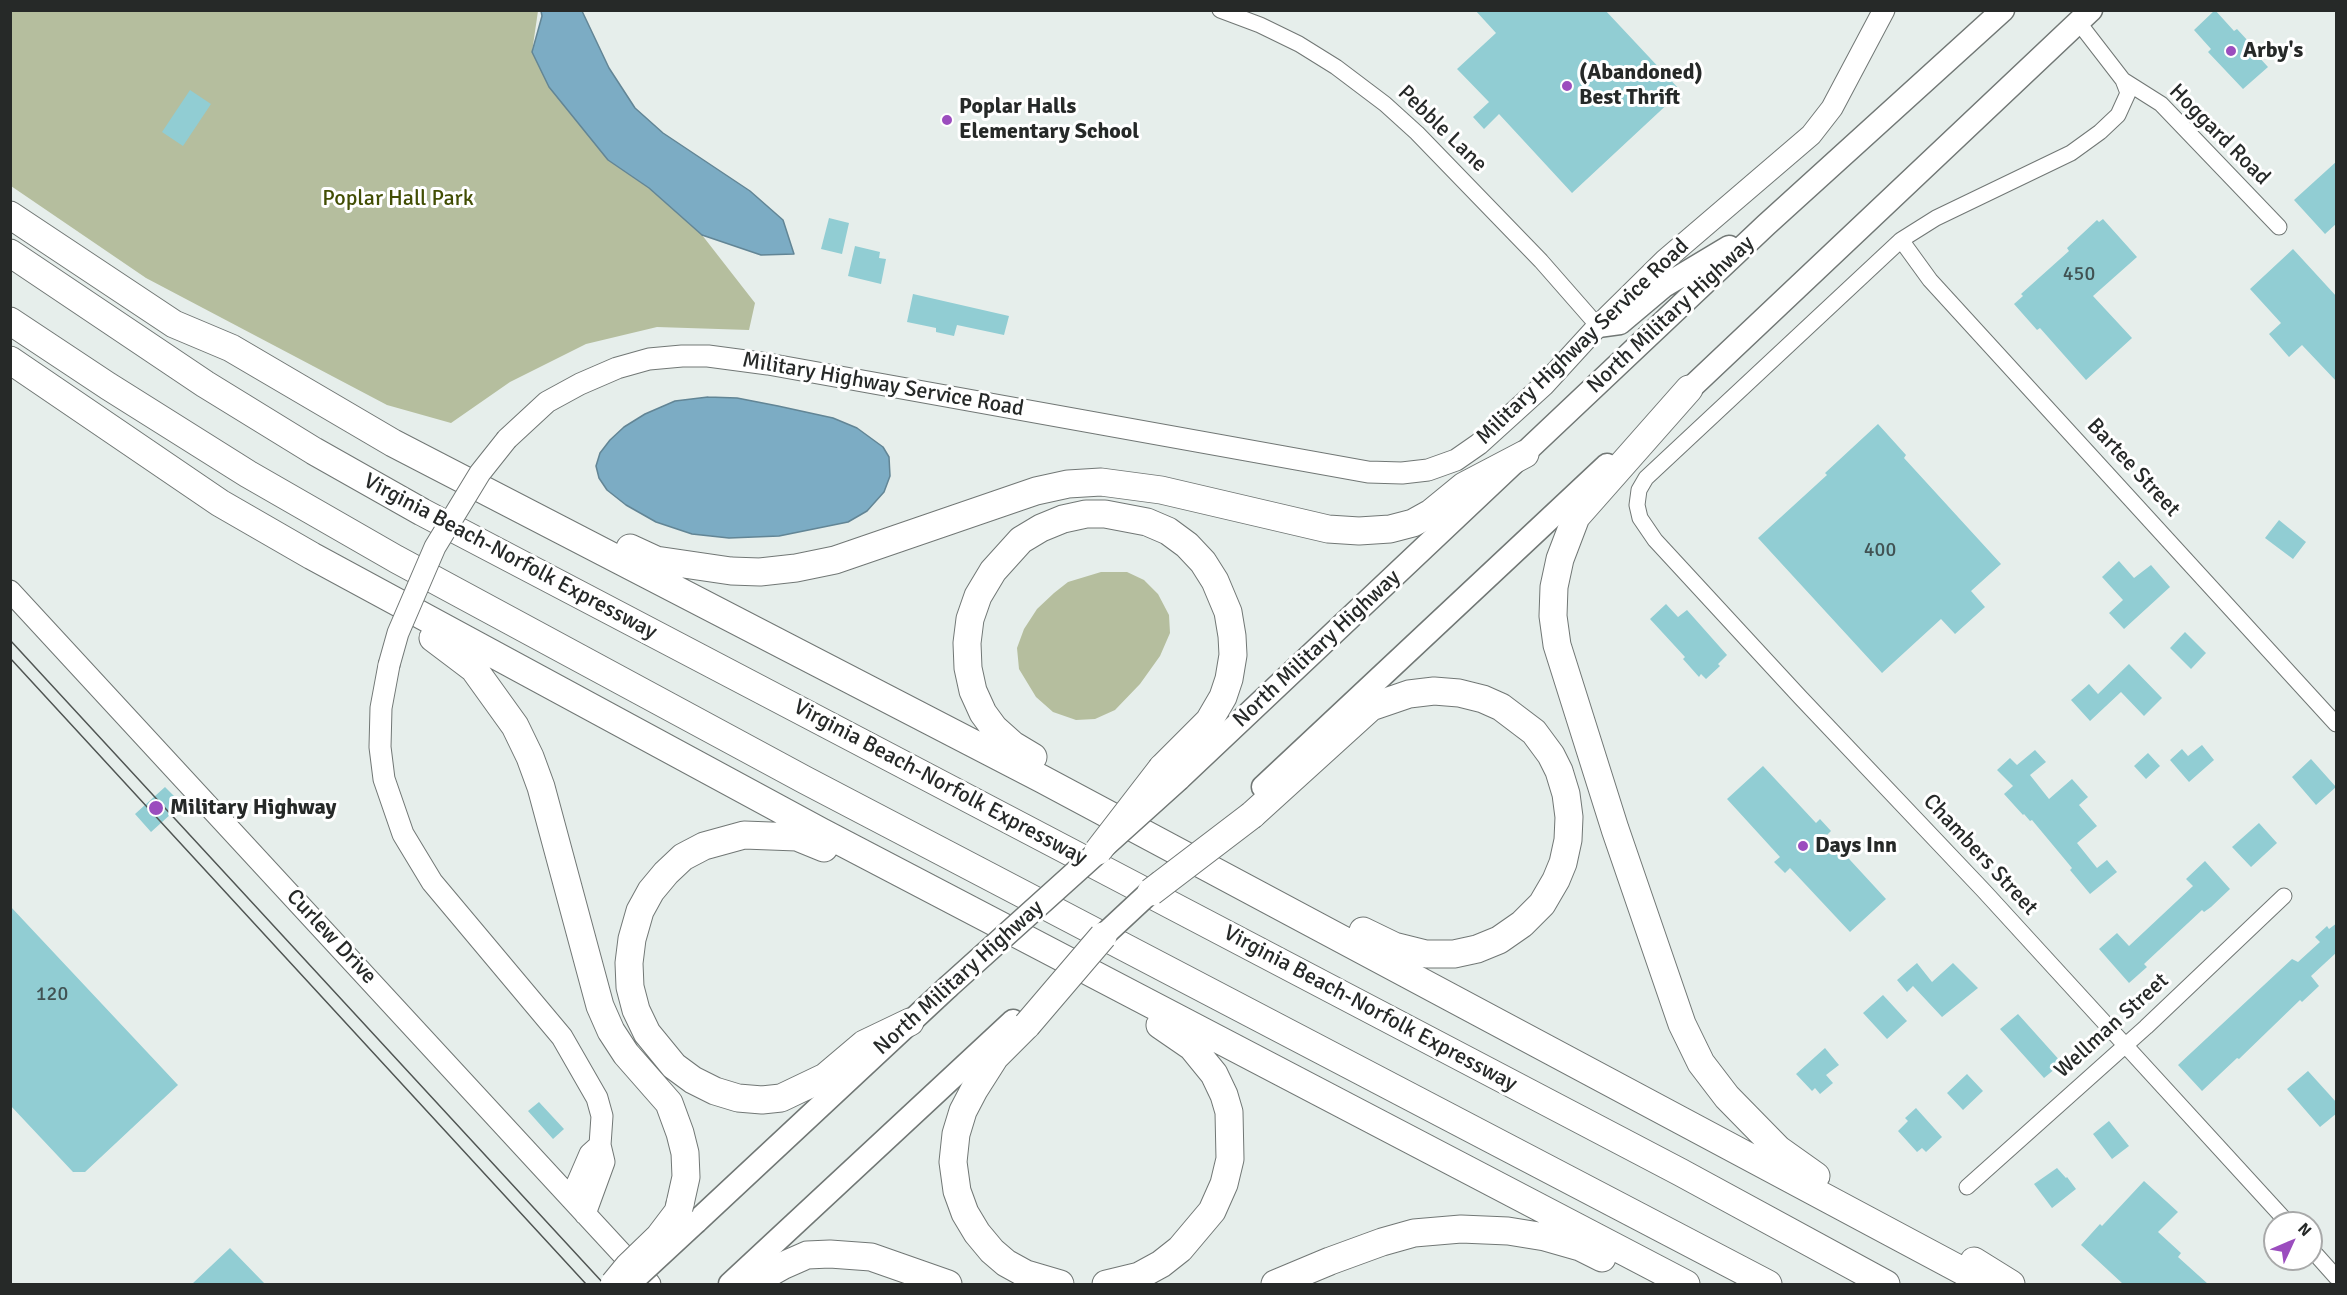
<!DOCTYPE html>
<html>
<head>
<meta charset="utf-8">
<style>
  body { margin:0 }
  #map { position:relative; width:2347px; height:1295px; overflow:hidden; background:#e6eeeb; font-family:Signika,sans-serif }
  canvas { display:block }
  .frame { position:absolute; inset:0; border:12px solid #262928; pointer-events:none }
  .north { position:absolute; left:2263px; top:1211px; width:60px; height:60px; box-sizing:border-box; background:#fff; border:2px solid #a8a9a9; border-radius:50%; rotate:46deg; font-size:16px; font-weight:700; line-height:24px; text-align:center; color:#262928 }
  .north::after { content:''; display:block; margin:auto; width:21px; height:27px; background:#9b4dbe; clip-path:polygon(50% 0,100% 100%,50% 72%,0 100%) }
</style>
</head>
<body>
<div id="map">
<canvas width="2347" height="1295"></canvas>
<div class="frame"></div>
<div class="north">N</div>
</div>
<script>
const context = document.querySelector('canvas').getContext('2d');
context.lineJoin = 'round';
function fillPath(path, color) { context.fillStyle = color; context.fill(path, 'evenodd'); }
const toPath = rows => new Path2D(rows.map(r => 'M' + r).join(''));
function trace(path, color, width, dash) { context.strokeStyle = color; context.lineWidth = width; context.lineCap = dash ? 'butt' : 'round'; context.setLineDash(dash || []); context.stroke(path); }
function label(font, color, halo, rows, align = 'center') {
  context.font = font + ' Signika,sans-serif'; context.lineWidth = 6; context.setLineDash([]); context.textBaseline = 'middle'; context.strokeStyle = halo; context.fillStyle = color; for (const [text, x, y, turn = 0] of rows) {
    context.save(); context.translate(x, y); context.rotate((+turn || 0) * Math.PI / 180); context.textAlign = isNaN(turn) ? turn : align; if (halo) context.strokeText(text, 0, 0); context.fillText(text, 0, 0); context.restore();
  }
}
fillPath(toPath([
  [10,11,538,11,532,52,608,160,649,188,702,235,755,303,749,330,657,327,586,344,510,382,451,423,387,405,146,278,11,186],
  [1101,572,1127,572,1144,580,1158,594,1169,615,1170,633,1160,656,1140,684,1115,710,1095,719,1076,720,1053,712,1036,697,1019,669,1017,648,1024,629,1037,609,1054,593,1068,582]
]), '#b5be9e');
const water = toPath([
  [541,11,582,11,609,68,635,108,663,133,750,191,783,220,794,254,761,255,702,235,649,188,608,160,549,87,532,52,542,16,541,11],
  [708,397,737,398,778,406,833,418,857,428,883,447,889,457,890,476,884,492,867,511,848,522,779,536,729,538,692,534,656,522,626,505,607,490,599,478,596,466,600,453,610,440,624,427,645,414,675,401,708,397]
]);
fillPath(water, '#7cacc4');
trace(water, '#628595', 1.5);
fillPath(toPath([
  [1475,10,1605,10,1679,89,1671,97,1673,99,1572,193,1499,114,1484,129,1473,117,1489,102,1457,69,1496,33],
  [2215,10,2234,31,2237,29,2249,42,2247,44,2268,67,2243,89,2208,52,2211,49,2194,30],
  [190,90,211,104,183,146,162,132],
  [2337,161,2337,223,2325,234,2294,200],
  [829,218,849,223,842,254,821,249],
  [2103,219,2137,257,2093,296,2132,338,2086,380,2040,328,2037,330,2014,304,2023,296,2021,294,2069,251,2067,248,2097,220,2099,222],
  [855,246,880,252,879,258,886,259,881,284,848,276],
  [2293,249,2337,297,2337,382,2302,345,2289,357,2269,334,2281,323,2250,289],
  [913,294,1009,316,1004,335,957,325,954,336,936,332,936,328,907,322],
  [1878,424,1906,455,1904,458,2001,564,1971,591,1985,607,1955,634,1941,619,1882,673,1758,538,1827,475,1825,473],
  [2279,520,2306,542,2293,559,2265,538],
  [2119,561,2134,578,2151,565,2170,587,2124,629,2109,613,2123,600,2102,577],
  [1666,604,1678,617,1687,610,1727,655,1718,664,1720,666,1706,679,1701,674,1699,677,1683,659,1685,657,1650,619],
  [2185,632,2206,653,2191,669,2170,648],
  [2129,664,2162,698,2144,716,2121,692,2090,721,2071,700,2089,684,2098,694],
  [2202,745,2214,760,2189,782,2170,760,2182,749,2188,756],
  [2035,750,2046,762,2030,775,2049,799,2072,779,2088,797,2079,805,2097,826,2077,843,2097,868,2107,860,2117,872,2090,894,2070,870,2072,868,2032,820,2030,821,2024,814,2023,815,2004,794,2013,786,1997,770,2010,758,2017,765],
  [2148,753,2160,766,2146,779,2134,766],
  [2311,759,2336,787,2316,805,2292,777],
  [1763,766,1816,823,1820,819,1831,831,1827,835,1886,899,1850,932,1790,868,1785,873,1774,862,1780,857,1727,799],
  [165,787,182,804,151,832,135,814],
  [2259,823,2277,843,2251,867,2232,847],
  [2205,861,2230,889,2211,907,2204,912,2202,910,2144,964,2147,967,2129,983,2099,949,2117,933,2129,946,2193,886,2186,879],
  [10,906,178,1085,85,1172,73,1172,10,1105],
  [2337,923,2337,952,2311,976,2319,986,2302,1002,2300,1000,2239,1059,2237,1058,2202,1091,2178,1065,2292,959,2298,962,2320,942,2315,937,2327,926,2329,929],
  [1917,963,1932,982,1953,963,1978,988,1942,1017,1913,986,1907,992,1897,980],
  [1883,995,1907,1021,1887,1039,1863,1013],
  [2018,1014,2062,1063,2044,1078,2000,1029],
  [1825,1048,1839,1065,1826,1075,1833,1083,1820,1094,1815,1088,1812,1091,1796,1074],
  [2308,1071,2337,1103,2337,1113,2320,1127,2287,1089],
  [1967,1074,1983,1091,1963,1110,1947,1093],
  [539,1102,564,1129,553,1139,528,1111],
  [1916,1108,1942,1137,1926,1152,1922,1148,1917,1152,1898,1131,1908,1121,1905,1118],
  [2109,1121,2129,1146,2112,1159,2093,1134],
  [2057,1168,2066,1178,2067,1177,2076,1189,2052,1208,2034,1184],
  [2144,1181,2178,1212,2158,1232,2181,1253,2178,1257,2208,1284,2123,1284,2081,1245,2100,1224,2102,1226],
  [230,1248,265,1284,192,1284]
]), '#91cdd3');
const street = toPath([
  [1220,10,1260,25,1299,44,1336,67,1385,104,1417,133,1541,261,1598,326],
  [2079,23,2123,80,2128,93,2118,115,2100,132,2071,153,1936,218,1901,240,1646,478,1639,490,1637,505,1640,518,1655,540,1800,697,1984,891,2288,1223],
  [2123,80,2161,104,2279,227],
  [1901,240,1930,280,2336,724],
  [1967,1187,2146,1027,2284,896],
  [2311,1249,2336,1277]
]);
const secondary = toPath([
  [507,439,547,402,580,384,617,368,649,359,682,356,708,356,768,364,1368,472,1402,473,1428,470,1456,460,1479,444,1544,385,1598,326,1665,260,1811,135,1832,108,1884,10],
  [10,591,650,1284],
  [389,665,381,708,380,747,384,779,403,834,432,882,562,1037,597,1098,602,1116,600,1145,604,1162,585,1214],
  [571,1198,590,1154,600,1145]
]);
const primary = toPath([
  [1598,326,1620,323,1664,286,1729,247],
  [1678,400,2091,10],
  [1179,779,1766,225,2003,10],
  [1263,787,1607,465],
  [696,1222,948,987],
  [730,1284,1013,1021]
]);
const highway = toPath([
  [10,215,174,324,231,348,393,443,1042,779,1987,1284],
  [10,253,205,384,314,451,422,512,1680,1172,1886,1284],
  [10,321,108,386,248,474,396,559,805,780,1768,1284],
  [10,360,220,503,312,556,820,831,1686,1284],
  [1689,389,1576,517,1560,559,1554,587,1553,616,1557,645,1615,829,1682,1024,1701,1063,1727,1097,1778,1149,1816,1176],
  [630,548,656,560,731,571,760,572,796,568,835,560,1036,491,1068,484,1101,482,1161,490,1328,529,1359,531,1390,529,1413,523,1431,513,1464,486,1525,454],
  [433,638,474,669,515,726,530,757,541,787,600,1006,611,1031,626,1054,669,1103,680,1133,685,1153,686,1177,680,1204],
  [1033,757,1013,745,994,728,983,713,973,691,968,668,967,643,970,619,978,596,993,571,1021,540,1041,528,1063,519,1086,514,1105,514,1147,522,1168,531,1187,545,1203,562,1215,581,1228,612,1232,636,1233,655,1229,679,1223,697,1209,721,1162,768],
  [1252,815,1371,707,1409,694,1434,691,1459,693,1483,699,1501,707,1534,732,1551,755,1559,771,1566,794,1569,817,1568,840,1563,863,1556,880,1542,904,1522,924,1499,940,1477,949,1454,954,1426,954,1394,946,1363,931],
  [824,848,797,837,744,835,704,846,683,857,666,873,651,891,640,911,632,939,629,963,630,987,636,1010,647,1033,674,1066,693,1080,715,1091,738,1098,762,1100,781,1098,825,1077,864,1044,910,1022],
  [1027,1025,995,1057,974,1090,963,1111,956,1134,953,1162,957,1191,965,1213,977,1233,992,1251,1006,1263,1026,1274,1060,1284],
  [1974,1261,2011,1284],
  [750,1284,782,1266,807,1255,830,1254,871,1257,948,1284],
  [1106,1284,1139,1276,1161,1264,1180,1249,1212,1211,1224,1184,1230,1159,1229,1112,1224,1095,1214,1074,1192,1047,1160,1025],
  [1275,1284,1330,1261,1382,1242,1414,1233,1461,1229,1508,1231,1545,1237,1580,1247,1602,1258]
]);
trace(street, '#717775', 17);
trace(secondary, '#717775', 23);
trace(primary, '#717775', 25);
trace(highway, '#717775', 29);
trace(street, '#fff', 15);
trace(secondary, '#fff', 21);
trace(primary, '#fff', 22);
trace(highway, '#fff', 27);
trace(toPath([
  [10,640,604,1284],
  [10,658,586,1284]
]), '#505553', 1.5);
const secondaryBridge = toPath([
  [389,665,398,633,435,547,480,473,507,439]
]);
const primaryBridge = toPath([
  [1090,948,1162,881],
  [948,987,1179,779],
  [629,1284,696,1222]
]);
const highwayBridge = toPath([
  [1098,851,1162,768],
  [1151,892,1252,815],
  [1027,1025,1103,936],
  [614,1284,628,1267,659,1237,678,1212,680,1204]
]);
trace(secondaryBridge, '#717775', 23, []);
trace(primaryBridge, '#717775', 25, []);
trace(highwayBridge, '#717775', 29, []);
trace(secondaryBridge, '#fff', 21);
trace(primaryBridge, '#fff', 22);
trace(highwayBridge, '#fff', 27);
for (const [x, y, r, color] of [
  [2231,51,6,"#9b4dbe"],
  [1567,86,6,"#9b4dbe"],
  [947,120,6,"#9b4dbe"],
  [156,808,8,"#9b4dbe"],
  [1803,846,6,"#9b4dbe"]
]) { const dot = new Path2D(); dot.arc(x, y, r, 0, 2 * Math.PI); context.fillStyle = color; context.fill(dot); trace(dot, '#fff', 2); }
label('20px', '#415253', null, [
  ["450",2079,275],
  ["400",1880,551],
  ["120",52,995]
]);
label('bold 22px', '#262928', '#fff', [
  ["Arby's",2243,51],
  ["(Abandoned)",1579,73],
  ["Best Thrift",1579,98],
  ["Poplar Halls",959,107],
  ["Elementary School",959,132],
  ["Military Highway",170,808],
  ["Days Inn",1815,846]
], 'left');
label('22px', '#262928', '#fff', [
  ["Pebble Lane",1442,129,44],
  ["Hoggard Road",2219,135,45],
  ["North Military Highway",1671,315,-43],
  ["Military Highway Service Road",1583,342,-44],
  ["Military Highway Service Road",883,385,10],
  ["Bartee Street",2133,468,47],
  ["Virginia Beach-Norfolk Expressway",510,557,28],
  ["North Military Highway",1317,649,-43],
  ["Virginia Beach-Norfolk Expressway",940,783,28],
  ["Chambers Street",1980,855,47],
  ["Curlew Drive",331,937,47],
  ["North Military Highway",959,978,-42],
  ["Virginia Beach-Norfolk Expressway",1370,1009,28],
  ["Wellman Street",2112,1026,-42]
]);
label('22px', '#424e04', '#fff', [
  ["Poplar Hall Park",398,199]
]);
</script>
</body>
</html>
